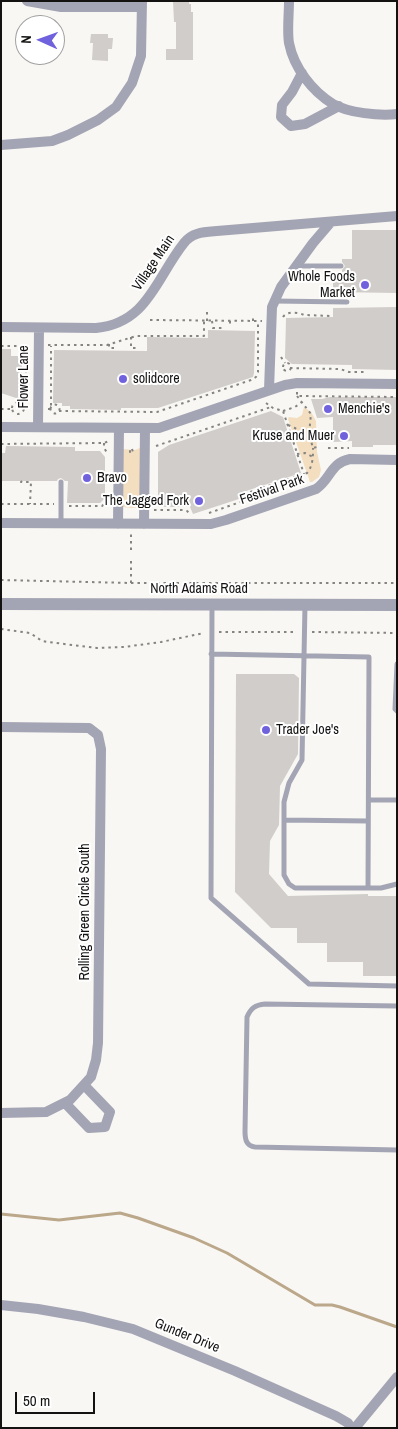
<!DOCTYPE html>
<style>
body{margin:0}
#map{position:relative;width:398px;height:1429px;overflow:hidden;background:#f9f7f3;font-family:"Archivo Narrow",sans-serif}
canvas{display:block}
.frame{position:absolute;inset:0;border:2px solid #131211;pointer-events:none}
.north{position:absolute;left:15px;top:15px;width:50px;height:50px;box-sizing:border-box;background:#fff;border:1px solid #a1a0a0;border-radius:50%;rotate:272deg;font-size:14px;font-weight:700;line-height:20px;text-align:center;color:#131211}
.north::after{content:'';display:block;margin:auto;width:18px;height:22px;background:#7062dd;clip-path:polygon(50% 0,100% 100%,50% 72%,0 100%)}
.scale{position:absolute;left:15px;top:1392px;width:80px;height:22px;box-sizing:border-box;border:2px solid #131211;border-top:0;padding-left:6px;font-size:15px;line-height:18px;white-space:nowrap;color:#131211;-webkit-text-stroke:4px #fff;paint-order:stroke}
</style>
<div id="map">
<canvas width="398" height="1429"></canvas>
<div class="frame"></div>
<div class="north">N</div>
<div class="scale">50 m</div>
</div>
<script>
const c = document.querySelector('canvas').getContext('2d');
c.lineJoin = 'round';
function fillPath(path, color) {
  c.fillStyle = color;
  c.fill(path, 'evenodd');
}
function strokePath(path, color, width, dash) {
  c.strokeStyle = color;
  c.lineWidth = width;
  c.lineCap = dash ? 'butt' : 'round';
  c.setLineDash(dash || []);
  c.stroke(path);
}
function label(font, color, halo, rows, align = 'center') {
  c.font = font + ' "Archivo Narrow",sans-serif';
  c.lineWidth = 4;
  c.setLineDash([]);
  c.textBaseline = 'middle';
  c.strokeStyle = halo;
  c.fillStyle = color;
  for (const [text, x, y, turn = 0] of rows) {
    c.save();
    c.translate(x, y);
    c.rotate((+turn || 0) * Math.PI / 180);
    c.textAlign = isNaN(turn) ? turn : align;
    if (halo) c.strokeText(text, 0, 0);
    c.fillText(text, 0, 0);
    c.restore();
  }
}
const green = new Path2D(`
 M304,407L311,412L316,421L317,452L321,470L319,477L312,482H310L288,419L289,417L297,418L302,415Z
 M140,448V507L132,508L123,507V449L135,450Z`);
const stream = new Path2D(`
 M1,1214L59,1220L120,1213L138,1218L194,1238L227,1253L315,1305H332L340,1307L397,1327`);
const building = new Path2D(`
 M173,1H189V4H191V12H193V60H166V49H176V22H174Z
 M91,34H108V38H113L112,49H108V61L92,60L93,43H90Z
 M352,230H397V293L333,292V278H342V270L345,266L342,262V259H352Z
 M397,307V370L352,369V365L292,364L285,358L286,318L333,317V308Z
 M208,330L255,331L254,373L253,377L158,408H121V410L70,409V406H62V403H53L54,350L147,351V337L208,338Z
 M1,349H11V356H22V400L1,393Z
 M330,397H397V445H373V447H352V441L333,442V417L317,418L311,399H322Z
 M271,411L283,417L301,473L243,492L245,497L193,514L190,507H158V452L169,445Z
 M6,446L75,447V451H100L105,457V498L100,503H67L68,481H65L61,478L58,479L57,481H1V453H5Z
 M236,674H294L299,678L298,754L280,786L279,825L270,841L269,874L288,896L368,894V896H397V976H363V962H327V943H297V928H271L235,892Z`);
const path = new Path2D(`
 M283,317C287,311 298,312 304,315L333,316
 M150,320L262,321
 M207,321V311
 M212,321L213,328H222V330
 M230,321V327
 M253,321V316
 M131,337V348H138
 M109,344V348H116
 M48,345H107L136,336H204V321
 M1,346H26
 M281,357L285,363
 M283 367a4 4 0 1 1 8 0a4 4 0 1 1-8 0Z
 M290,368L340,369L349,372H367
 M297,392V396L397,397
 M297,396L311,414L309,434L313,448L317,447
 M12 408a6 6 0 1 1 12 0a6 6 0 1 1-12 0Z
 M22,403L25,401L26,397V346
 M266,403L273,408L283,411L304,474
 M50.5 409a4.5 4.5 0 1 1 9 0a4.5 4.5 0 1 1-9 0Z
 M1,409H11
 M48,409H51V346
 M59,411L157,412L251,380L256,377L258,372V321
 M283,411L295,407L302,402
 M288,425L295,428L299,431
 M104,443V448L108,454
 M1,444L104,443L109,441
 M156,446L271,407
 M328,448H349
 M132,449L133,452L130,453V450Z
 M297,454L305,453L313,457
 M22,481L21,482H31L30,504
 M1,504H54
 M69,506H102L107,501
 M154,510H183L187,511L190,514
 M209,513L249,499L247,493L307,473C313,466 313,457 313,448
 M131,550V534
 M131,561V583
 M1,580L131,583H397
 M1,629L30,633L42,641L48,642L97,648L124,647L161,642L204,633
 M219,632H297
 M312,632L397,633`);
const service = new Path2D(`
 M296,266H341
 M274,301L347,302
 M61,482V523
 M212,604L211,898L309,984L397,986
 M305,605L302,760L289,783L284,802V875L289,884L295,888H381L397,884
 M211,654L369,657L368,888
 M397,664L395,709L397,711
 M369,800H397
 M284,820L368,821
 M397,1006L265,1004C255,1005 251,1008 247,1017L245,1131C245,1139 246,1146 255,1147L397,1150`);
const minor = new Path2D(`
 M27,1L61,7H142
 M289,1C289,15 287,30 289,43C294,68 312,91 333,104C348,113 380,116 397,114
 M302,73L292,92L282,105L281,117L291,126L305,124L339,106
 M1,145L52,141L68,135L98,120L116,107L132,83L141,56L142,1
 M1,327L96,328C148,323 156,278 184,243C192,232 205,232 217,231L397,216
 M269,390L272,307L281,287L313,243L331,222
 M1,427L159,428L285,385L297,383L397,384
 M38,427L39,328
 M1,523L211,524L226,520L316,489C331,479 330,463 350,459L397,460
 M118,524L119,428
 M144,524L145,428
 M1,727L89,728L98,735L101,749L98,1043L96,1060L91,1077L70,1100L46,1112L1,1113
 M65,1103L89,1128L105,1127L110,1112L84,1085
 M1,1305L38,1309L84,1317L133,1329L235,1371L336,1416L348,1423L351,1428
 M355,1428L397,1377`);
const tertiary = new Path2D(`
 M1,604L397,605`);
const markers = [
 [365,285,5,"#7062dd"],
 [123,379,5,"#7062dd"],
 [328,409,5,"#7062dd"],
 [344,436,5,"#7062dd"],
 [87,478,5,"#7062dd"],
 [199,501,5,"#7062dd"],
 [266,730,5,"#7062dd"]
];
const streetNames = [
 ["Village Main",154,263,-56],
 ["Flower Lane",24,377,-90],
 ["Festival Park",272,490,-19],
 ["North Adams Road",199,589],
 ["Rolling Green Circle South",85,912,-90],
 ["Gunder Drive",187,1336,22]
];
const poiNames = [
 ["Whole Foods",355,277,"right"],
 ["Market",355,293,"right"],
 ["solidcore",133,379],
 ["Menchie's",338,409],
 ["Kruse and Muer",334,436,"right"],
 ["Bravo",97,478],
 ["The Jagged Fork",189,501,"right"],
 ["Trader Joe's",276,730]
];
fillPath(green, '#f3dec0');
strokePath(stream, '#bba789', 3);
fillPath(building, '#d0cdca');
strokePath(path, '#858481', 2, [2.5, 4]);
strokePath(service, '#a4a5b4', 5);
strokePath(minor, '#a4a5b4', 10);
strokePath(tertiary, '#a4a5b4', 12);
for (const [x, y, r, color] of markers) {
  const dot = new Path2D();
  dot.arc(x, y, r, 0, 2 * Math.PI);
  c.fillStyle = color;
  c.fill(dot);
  strokePath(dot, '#fff', 2);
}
label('14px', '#131211', '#fff', streetNames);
label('14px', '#131211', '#fff', poiNames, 'left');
</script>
